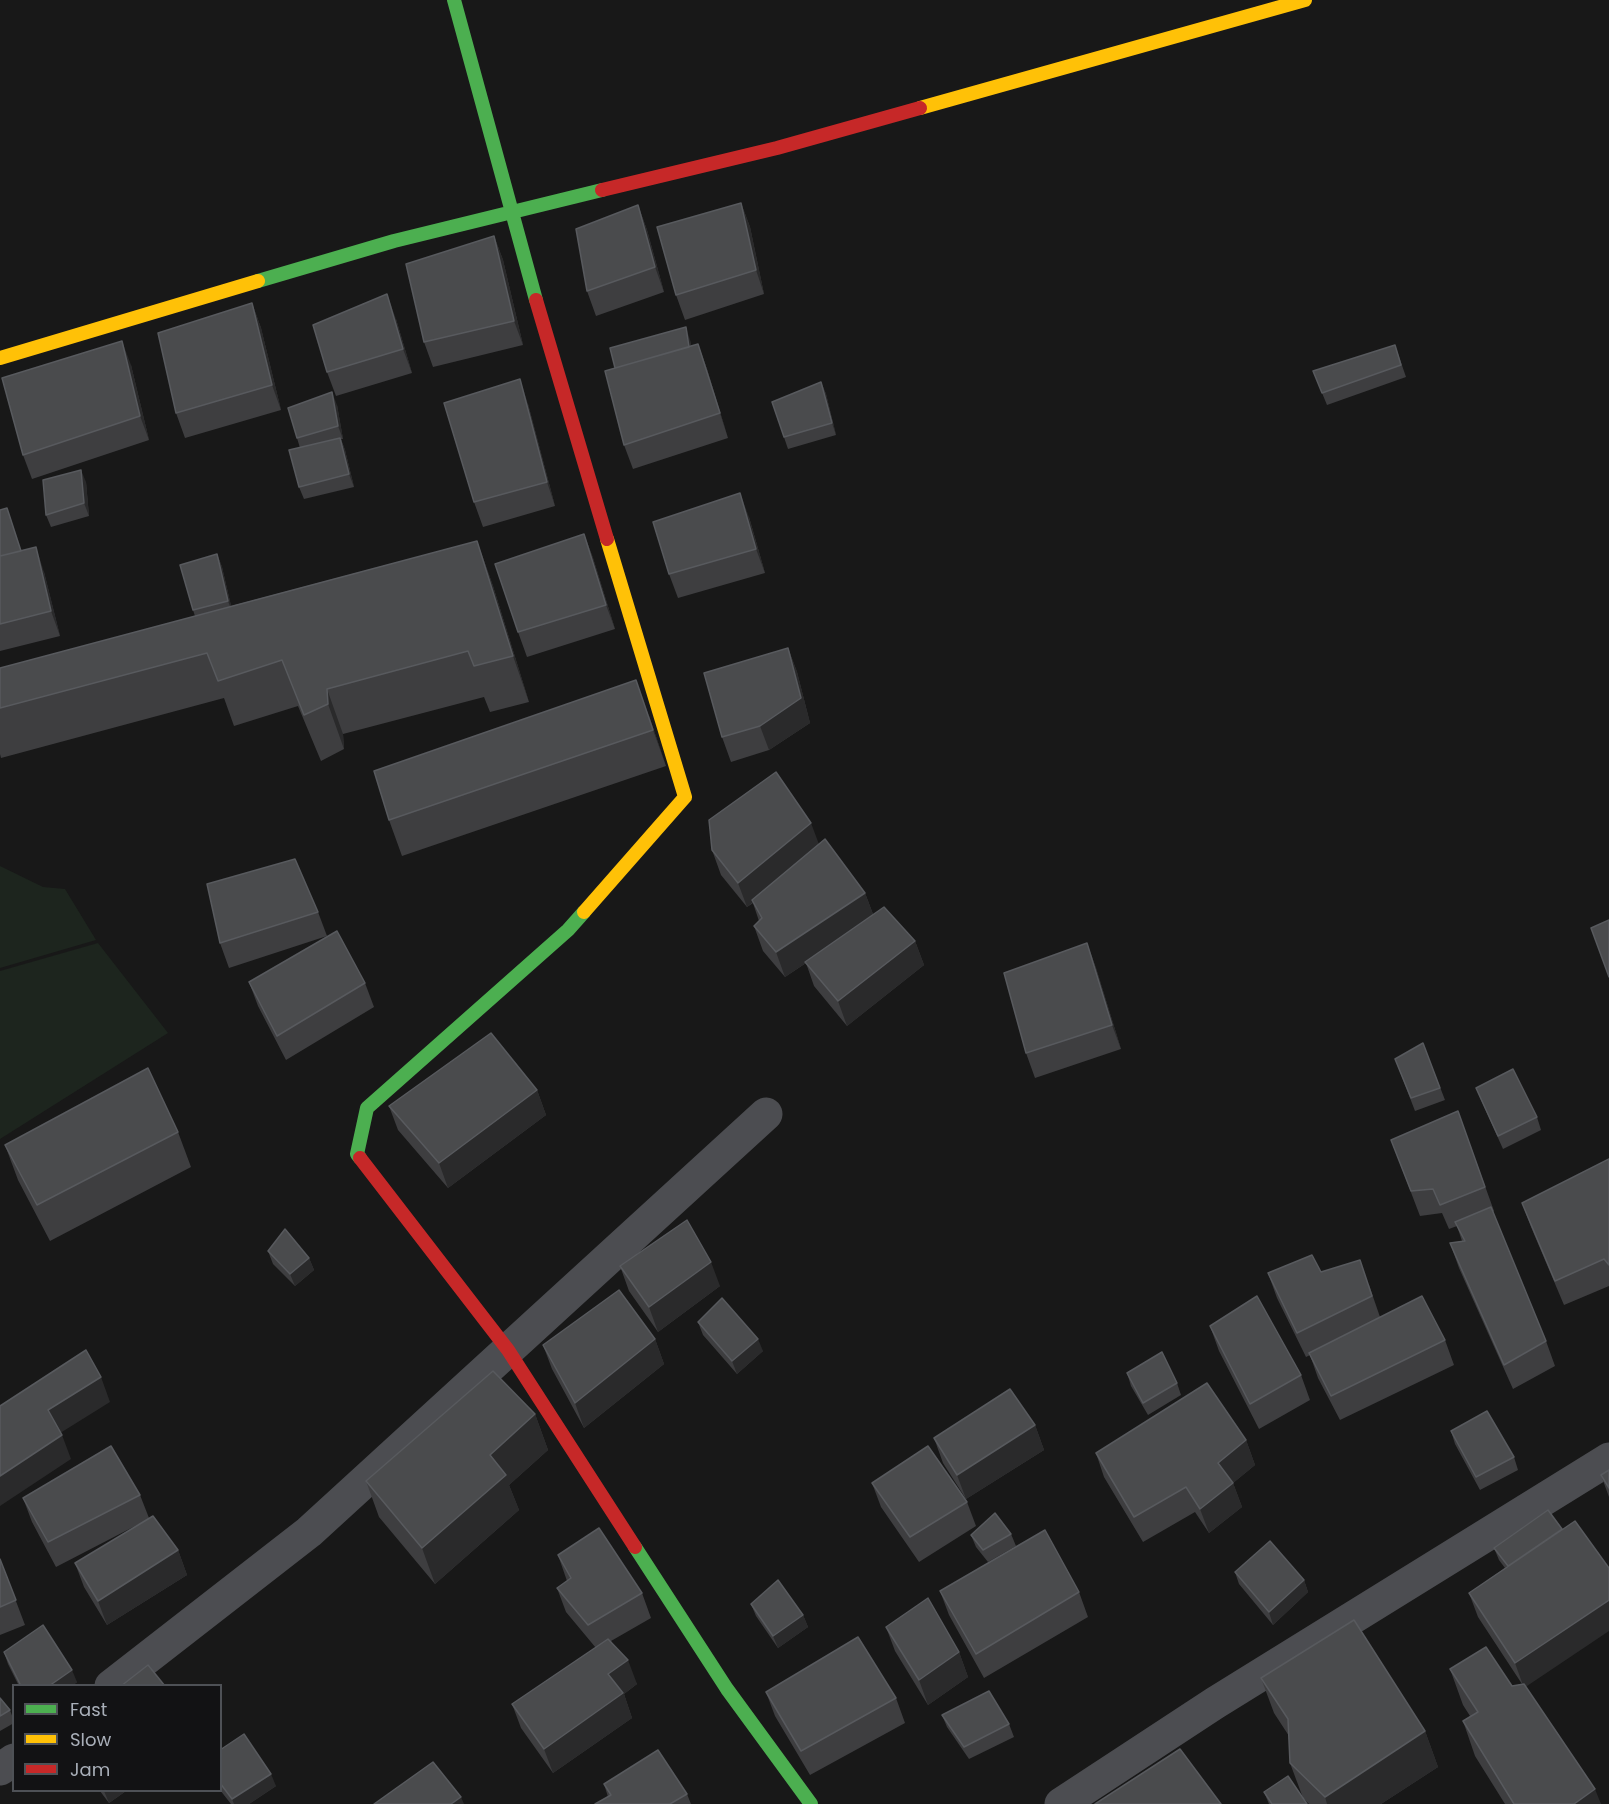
<!DOCTYPE html>
<style>
body{margin:0}
#map{position:relative;width:1609px;height:1804px;overflow:hidden;background:#181818;font-family:Poppins,sans-serif}
canvas{display:block}
.legend{position:absolute;left:12px;top:1684px;width:210px;height:108px;box-sizing:border-box;background:#121214;border:2px solid #4e5156;margin:0;padding:8px 10px;list-style:none;font-size:18px;color:#a9afb9}
.legend li{display:flex;align-items:center;gap:12px;height:30px}
.legend b{width:30px;border:2px solid #4e5156}
</style>
<div id="map">
<canvas width="1609" height="1804"></canvas>
<ul class="legend">
<li><b style="height:8px;background:#4caf50"></b>Fast</li>
<li><b style="height:8px;background:#ffc107"></b>Slow</li>
<li><b style="height:8px;background:#c62828"></b>Jam</li>
</ul>
</div>
<script>
const c = document.querySelector('canvas').getContext('2d');
c.lineJoin = 'round';
function fillPath(path, color) {
  c.fillStyle = color;
  c.fill(path, 'evenodd');
}
function strokePath(path, color, width, dash) {
  c.strokeStyle = color;
  c.lineWidth = width;
  c.lineCap = dash ? 'butt' : 'round';
  c.setLineDash(dash || []);
  c.stroke(path);
}
const green = new Path2D(`
 M0,866L43,887L65,889L96,940L0,968Z
 M98,943L168,1033L0,1139V971Z`);
const street = new Path2D(`
 M111,1686L309,1532L766,1114
 M0,1769L14,1760
 M1061,1804L1215,1703L1609,1459`);
const fast = new Path2D(`
 M454,0L536,300
 M258,281L394,241L602,190
 M360,1158L357,1154L367,1108L568,930L584,912
 M635,1547L727,1689L811,1804`);
const slow = new Path2D(`
 M920,108L1305,0
 M0,358L258,281
 M584,912L685,797L607,539`);
const jam = new Path2D(`
 M602,190L777,148L920,108
 M536,300L607,539
 M360,1158L508,1350L635,1547`);
const wall = new Path2D(`
 M741,203L750,227L764,294L685,320L676,295Z
 M638,205L647,230L664,292L596,316L587,291Z
 M494,236L503,260L523,345L433,367L424,342Z
 M252,303L261,328L281,410L185,438L176,413Z
 M396,319L412,373L336,396L327,372Z
 M690,340L691,346L698,344L707,369L728,438L633,469L624,445L615,368Z
 M1395,345L1406,377L1327,405L1313,371Z
 M131,365L149,440L32,479L23,455Z
 M821,382L826,394L836,435L788,449L772,402Z
 M528,404L555,506L483,527L474,502Z
 M337,405L343,439H341L345,450L354,487L304,499L299,487L300,448L297,438Z
 M86,482L89,516L51,527L46,515Z
 M0,510L11,520L21,551L44,572L60,636L0,651Z
 M749,517L765,573L678,598L669,574Z
 M584,534L593,558L615,629L527,657L518,632Z
 M477,541L493,586L529,702L490,712L484,697L343,734L344,749L321,761L298,706L234,726L224,698L1,758L0,754V668L195,616L193,610L217,554L222,567L231,606Z
 M788,648L797,672L810,723L769,750L731,762L722,737Z
 M649,716L666,766L402,856L389,820Z
 M819,844L865,893L873,914L915,941L924,965L847,1026L814,986L806,963L785,977L763,951L754,926L759,921L753,903L747,907L721,875L712,850Z
 M318,912L327,936L229,968L220,943Z
 M1087,943L1096,968L1121,1049L1035,1078L1026,1053Z
 M249,982L365,983L374,1007L286,1060L258,1006Z
 M1423,1043L1445,1100L1415,1111L1395,1059Z
 M1476,1088L1537,1117L1541,1130L1503,1149L1481,1100Z
 M537,1090L546,1115L448,1188L398,1130L389,1106Z
 M1458,1111L1494,1211L1493,1212L1546,1341L1555,1366L1513,1389L1459,1268L1450,1243L1462,1241L1457,1226L1449,1229L1442,1213L1420,1216L1391,1140Z
 M178,1132L191,1167L50,1241L18,1180L5,1145Z
 M1609,1159V1286L1564,1305L1531,1227L1522,1203Z
 M268,1251L309,1258L314,1270L295,1286L273,1264Z
 M620,1266L720,1286L658,1332L629,1291Z
 M1321,1272L1369,1285L1380,1317L1445,1340L1454,1365L1340,1420L1318,1378L1310,1355L1306,1357L1277,1298L1268,1273Z
 M698,1322L763,1351L737,1374L703,1335Z
 M1210,1326L1301,1375L1310,1400L1259,1429L1219,1351Z
 M655,1339L664,1364L584,1428L552,1369L543,1345Z
 M1127,1373L1177,1383L1181,1395L1148,1415L1131,1386Z
 M535,1414L548,1450L509,1485L519,1510L435,1584L379,1517L366,1481Z
 M1035,1425L1044,1450L966,1499L943,1463L934,1438Z
 M1451,1431L1514,1457L1518,1470L1480,1490L1455,1444Z
 M1246,1440L1255,1465L1233,1483L1242,1507L1209,1533L1195,1512L1143,1542L1104,1477L1096,1453Z
 M1609,1470V1497L1601,1475Z
 M872,1483L967,1502L976,1526L919,1562L881,1507Z
 M140,1495L149,1518L178,1550L187,1575L107,1625L84,1587L75,1563L139,1524L56,1567L32,1522L23,1498Z
 M1548,1510L1526,1687L1601,1804H1505L1475,1756L1463,1721L1470,1716L1463,1705L1450,1669L1512,1686L1522,1684L1478,1617L1469,1593L1505,1568L1499,1560L1494,1548Z
 M1011,1534L1016,1546L988,1562L976,1547L971,1535Z
 M558,1555L642,1593L651,1618L611,1641L637,1684L624,1694L632,1718L553,1773L521,1728L512,1704L596,1648L566,1612L557,1588L567,1581Z
 M0,1559L25,1625L0,1635Z
 M1235,1572L1304,1580L1308,1592L1273,1625L1239,1584Z
 M940,1591L1079,1592L1088,1617L984,1678L949,1615Z
 M751,1604L803,1615L808,1627L778,1648L756,1616Z
 M886,1627L959,1652L968,1677L928,1705L895,1651Z
 M4,1652L77,1682L72,1686H19L8,1664Z
 M1261,1678L1425,1731L1438,1767L1381,1804H1309L1303,1798L1290,1763L1289,1736L1274,1713Z
 M766,1692L896,1698L905,1723L810,1775L775,1716Z
 M0,1698L10,1710L14,1721V1723L0,1731Z
 M942,1715L1009,1724L1014,1737L969,1759L947,1727Z
 M220,1750L276,1786L249,1804H231L220,1790Z
 M604,1784L687,1794L691,1804H595L608,1797Z
 M100,1791H126L109,1803Z
 M1264,1792L1272,1804H1269Z`);
const shadedWall = new Path2D(`
 M741,203L750,227L764,294L756,270Z
 M638,205L647,230L664,292L655,267Z
 M494,236L503,260L523,345L514,321Z
 M387,294L396,319L412,373L403,349Z
 M252,303L261,328L281,410L272,385Z
 M686,327L690,340L694,363L689,350Z
 M122,341L131,365L149,440L140,416Z
 M698,344L707,369L728,438L720,413Z
 M520,379L528,404L555,506L547,482Z
 M821,382L826,394L836,435L832,423Z
 M332,392L337,405L343,439L338,426Z
 M340,438L345,450L354,487L349,474Z
 M81,470L86,482L89,516L84,503Z
 M740,493L749,517L765,573L756,549Z
 M584,534L593,558L615,629L606,605Z
 M477,541L493,586L529,702L513,656Z
 M36,547L44,572L60,636L51,611Z
 M217,554L222,567L233,614L228,601Z
 M788,648L797,672L810,723L769,750L760,726Z
 M636,680L649,716L666,766L653,730Z
 M327,689L343,734L344,749L328,704Z
 M811,823L820,847L747,907L738,883Z
 M865,893L874,917L785,977L776,952Z
 M915,941L924,965L847,1026L838,1001Z
 M1087,943L1096,968L1121,1049L1112,1025Z
 M537,1090L546,1115L448,1188L439,1163Z
 M309,1258L314,1270L295,1286L290,1274Z
 M711,1262L720,1286L658,1332L649,1307Z
 M655,1339L664,1364L584,1428L575,1403Z
 M758,1339L763,1351L737,1374L732,1361Z
 M101,1377L110,1402L57,1435L48,1410Z
 M535,1414L548,1450L509,1485L519,1510L435,1584L422,1548L490,1455Z
 M1035,1425L1044,1450L966,1499L957,1475Z
 M62,1435L71,1459L0,1506V1476Z
 M1246,1440L1255,1465L1227,1488L1218,1463Z
 M1233,1483L1242,1507L1209,1533L1200,1509Z
 M178,1550L187,1575L107,1625L98,1601Z
 M1304,1580L1308,1592L1273,1625L1269,1612Z
 M1609,1600V1631L1524,1688L1515,1663Z
 M803,1615L808,1627L778,1648L773,1636Z
 M959,1652L968,1677L928,1705L919,1680Z
 M628,1660L637,1684L624,1694L632,1718L553,1773L544,1749L608,1674Z
 M72,1670L77,1682L72,1686H49Z
 M1425,1731L1438,1767L1381,1804H1327L1325,1797Z
 M271,1774L276,1786L249,1804H234L232,1799Z
 M1595,1789L1601,1804H1574Z
 M104,1791H126L109,1803Z
 M461,1797L464,1804H451Z`);
const building = new Path2D(`
 M741,203L756,270L676,295L657,227Z
 M638,205L655,267L587,291L576,229Z
 M494,236L514,321L424,342L406,264Z
 M387,294L403,349L327,372L313,325Z
 M252,303L272,385L176,413L158,333Z
 M686,327L689,347L615,368L610,348Z
 M122,341L140,416L23,455L2,378Z
 M698,344L720,413L624,445L605,371Z
 M1395,345L1401,365L1322,393L1313,371Z
 M520,379L547,482L474,502L444,403Z
 M821,382L832,423L784,437L772,402Z
 M332,392L338,426L297,438L288,408Z
 M340,438L349,474L299,487L289,450Z
 M81,470L84,503L46,515L43,480Z
 M740,493L756,549L669,574L653,522Z
 M7,508L21,551L0,556V510Z
 M584,534L606,605L518,632L495,564Z
 M477,541L513,656L474,666L468,651L327,689L328,704L304,715L282,660L218,681L207,653L0,708V668Z
 M36,547L51,611L0,624V556Z
 M217,554L228,601L193,610L180,565Z
 M788,648L801,698L760,726L722,737L704,673Z
 M636,680L653,730L389,820L374,771Z
 M776,772L811,823L738,883L712,850L709,820Z
 M825,839L865,893L776,952L754,926L762,918L752,900Z
 M295,859L318,912L220,943L207,884Z
 M884,907L915,941L838,1001L805,962Z
 M1609,920V977L1591,928Z
 M337,931L365,983L277,1036L249,982Z
 M1087,943L1112,1025L1026,1053L1004,973Z
 M491,1033L537,1090L439,1163L389,1106Z
 M1423,1043L1440,1088L1411,1098L1395,1059Z
 M148,1068L178,1132L37,1205L5,1145Z
 M1513,1069L1537,1117L1498,1136L1476,1088Z
 M1458,1111L1485,1187L1440,1205L1433,1189L1411,1191L1391,1140Z
 M1609,1159V1265L1604,1259L1555,1281L1522,1203Z
 M1491,1207L1546,1341L1504,1365L1450,1243L1465,1241L1455,1222Z
 M687,1220L711,1262L649,1307L620,1266Z
 M285,1229L309,1258L290,1274L268,1251Z
 M1312,1255L1321,1272L1360,1260L1372,1296L1297,1333L1268,1273Z
 M619,1290L655,1339L575,1403L543,1345Z
 M1257,1296L1301,1375L1250,1404L1210,1326Z
 M1422,1296L1445,1340L1331,1396L1309,1353Z
 M722,1298L758,1339L732,1361L698,1322Z
 M86,1350L101,1377L48,1410L62,1435L0,1476V1406Z
 M1162,1352L1177,1383L1143,1403L1127,1373Z
 M493,1371L535,1414L490,1455L506,1475L422,1548L366,1481Z
 M1207,1383L1246,1440L1218,1463L1233,1483L1200,1509L1186,1487L1134,1517L1096,1453Z
 M1010,1389L1035,1425L957,1475L934,1438Z
 M1487,1411L1514,1457L1476,1477L1451,1431Z
 M111,1446L140,1495L48,1542L23,1498Z
 M928,1446L967,1502L910,1537L872,1483Z
 M1609,1470V1488L1601,1475Z
 M1548,1510L1562,1529L1508,1566L1494,1548Z
 M995,1513L1011,1534L983,1550L971,1535Z
 M153,1516L178,1550L98,1601L75,1563Z
 M1575,1521L1609,1568V1600L1515,1663L1469,1593Z
 M599,1528L642,1593L588,1625L557,1588L571,1578L558,1555Z
 M1045,1530L1079,1592L976,1654L940,1591Z
 M1270,1541L1304,1580L1269,1612L1235,1572Z
 M0,1559L16,1600L0,1607Z
 M778,1580L803,1615L773,1636L751,1604Z
 M928,1598L959,1652L919,1680L886,1627Z
 M1354,1620L1425,1731L1325,1797L1290,1763L1288,1719L1261,1678Z
 M43,1625L72,1670L49,1686H21L4,1652Z
 M858,1637L896,1698L801,1751L766,1692Z
 M608,1639L628,1660L608,1674L623,1693L544,1749L512,1704Z
 M1486,1647L1512,1686L1524,1684L1595,1789L1574,1804H1514L1463,1721L1478,1712L1450,1669Z
 M148,1665L165,1686H121Z
 M989,1691L1009,1724L964,1747L942,1715Z
 M0,1698L10,1710L0,1716Z
 M244,1734L271,1774L232,1799L220,1783V1750Z
 M1180,1749L1221,1804H1095Z
 M658,1750L687,1794L670,1804H595L611,1795L604,1784Z
 M433,1762L461,1797L451,1804H374Z
 M1288,1776L1307,1804H1272L1264,1792Z`);
fillPath(green, '#1d251e');
strokePath(street, '#4c4d51', 33);
strokePath(fast, '#4caf50', 14);
strokePath(slow, '#ffc107', 14);
strokePath(jam, '#c62828', 14);
fillPath(wall, '#3e3e40');
fillPath(shadedWall, '#2a2a2b');
fillPath(building, '#4a4b4d');
strokePath(building, '#585a5e', 1.5);
</script>
